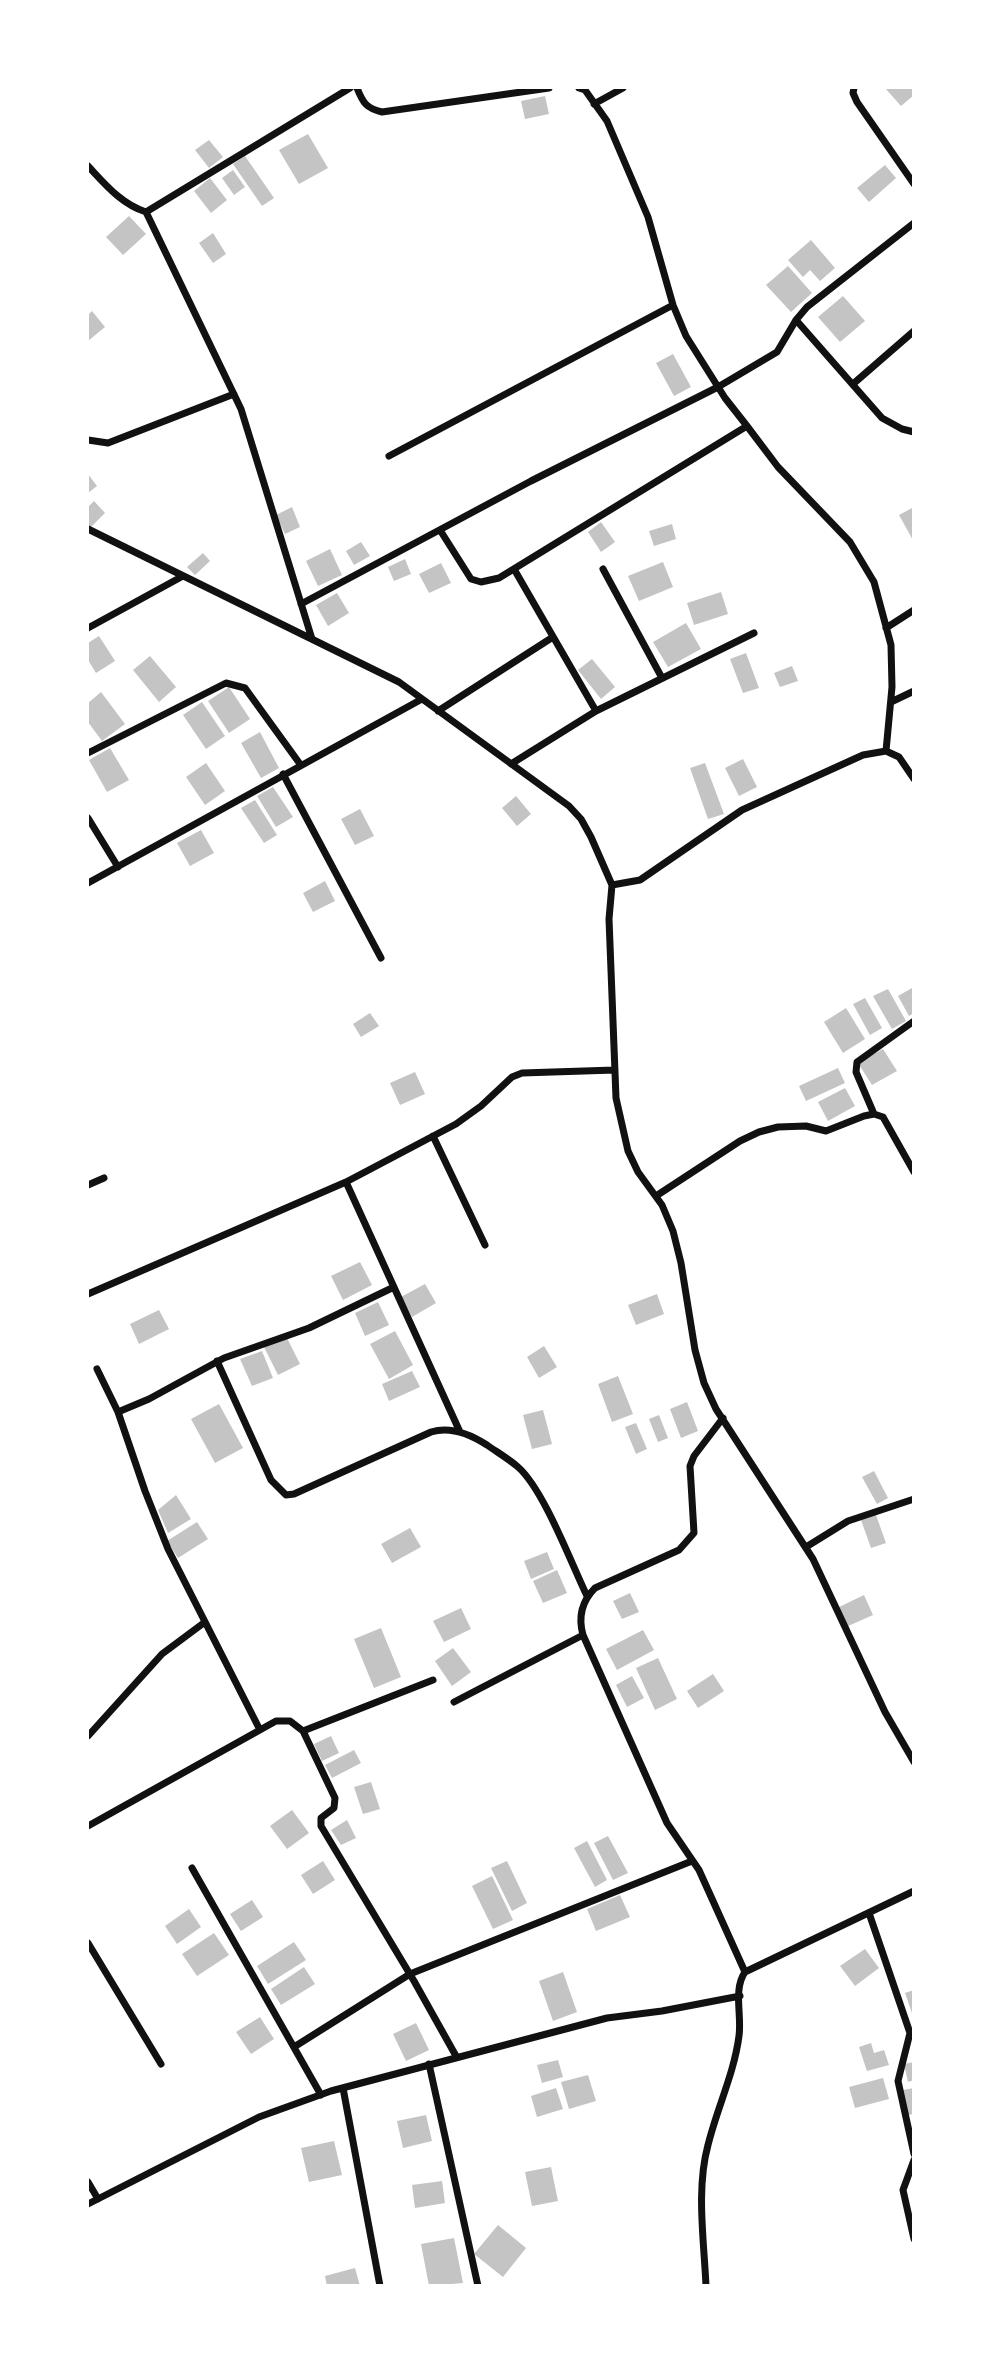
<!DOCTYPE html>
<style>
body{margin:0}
#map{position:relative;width:1001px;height:2373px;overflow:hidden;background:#fff;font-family:"Noto Serif",serif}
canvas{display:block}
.frame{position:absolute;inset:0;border:89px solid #fff;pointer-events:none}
</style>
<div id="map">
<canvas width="1001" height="2373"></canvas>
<div class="frame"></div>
</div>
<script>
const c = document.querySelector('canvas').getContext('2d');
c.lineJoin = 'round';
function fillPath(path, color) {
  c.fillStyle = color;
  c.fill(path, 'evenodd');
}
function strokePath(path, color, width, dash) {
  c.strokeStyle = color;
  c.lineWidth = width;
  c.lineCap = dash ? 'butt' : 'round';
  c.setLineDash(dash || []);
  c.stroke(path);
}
const building = new Path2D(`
 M885,88H912L914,95L901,106Z
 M545,96L549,114L525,119L521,101Z
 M308,134L328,168L299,184L279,150Z
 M209,140L223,157L209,168L195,150Z
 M245,156L274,198L262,206L233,164Z
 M885,165L896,178L869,202L857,188Z
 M233,170L245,187L234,195L222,178Z
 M210,178L227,200L211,213L194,191Z
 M129,216L146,234L123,255L106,237Z
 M213,233L226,254L213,263L199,243Z
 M811,240L835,268L820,281L810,270L803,277L788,260Z
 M788,266L812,293L791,312L766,285Z
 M843,296L865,321L840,342L818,317Z
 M92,311L105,327L88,341V315Z
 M673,354L691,387L674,396L656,363Z
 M88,474L97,486L88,493Z
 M94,501L105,513L89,529L88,507Z
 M292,507L300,527L285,534L276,515Z
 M914,507V542L899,515Z
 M601,522L615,542L601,552L588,532Z
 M672,524L676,539L654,546L649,531Z
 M361,542L370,556L354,565L346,551Z
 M330,549L342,575L318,586L306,561Z
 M203,553L210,561L195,575L187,567Z
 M405,559L411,574L394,581L388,567Z
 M663,562L673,587L639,601L628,576Z
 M441,563L451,583L429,593L419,574Z
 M721,592L728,614L694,625L687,603Z
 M337,593L349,613L328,626L316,605Z
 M686,623L701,649L668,667L653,642Z
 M99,636L115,661L96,673L88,660V643Z
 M746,653L759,688L743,693L730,659Z
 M150,656L176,687L159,702L133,670Z
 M592,659L615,687L601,699L578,670Z
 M792,666L798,681L780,687L774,673Z
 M229,687L250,719L229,733L208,701Z
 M101,692L125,724L102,741L88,722V703Z
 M202,702L225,736L206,749L183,715Z
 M260,732L279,768L261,778L241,743Z
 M110,748L129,780L107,792L89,760Z
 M743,759L757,787L739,796L725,768Z
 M206,763L225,791L205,805L186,777Z
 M705,763L724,814L708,819L690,768Z
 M273,787L293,817L276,827L257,796Z
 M516,796L531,814L517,826L502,808Z
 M255,800L277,835L264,843L241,808Z
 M360,809L374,836L355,845L341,819Z
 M201,830L214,853L190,866L177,843Z
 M325,881L335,901L313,912L303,893Z
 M912,988L914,1013L909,1016L898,996Z
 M888,989L906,1021L892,1029L873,996Z
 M865,998L882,1028L870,1035L853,1004Z
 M846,1008L865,1039L843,1053L824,1022Z
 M370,1013L379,1026L361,1037L353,1024Z
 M883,1049L897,1071L872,1085L858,1063Z
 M838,1068L845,1083L806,1101L799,1086Z
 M415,1072L425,1094L400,1105L390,1083Z
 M845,1088L855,1106L828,1121L818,1102Z
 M360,1262L372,1285L343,1300L331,1276Z
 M425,1284L436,1303L412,1317L401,1297Z
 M657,1294L664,1314L636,1325L628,1305Z
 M378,1302L389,1325L365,1336L355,1313Z
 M159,1310L169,1329L139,1344L130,1324Z
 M395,1331L413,1365L389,1379L370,1344Z
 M287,1338L300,1364L278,1375L264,1347Z
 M544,1346L557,1367L539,1378L527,1357Z
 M262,1351L273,1378L252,1386L240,1359Z
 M412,1371L420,1387L389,1401L382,1384Z
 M618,1376L633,1414L612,1422L598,1384Z
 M687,1402L698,1431L681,1438L670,1409Z
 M219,1404L243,1448L215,1463L191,1419Z
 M543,1410L552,1444L532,1449L523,1415Z
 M659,1415L668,1438L658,1442L649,1419Z
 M636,1423L647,1449L636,1454L625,1427Z
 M874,1471L888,1498L877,1504L862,1477Z
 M176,1495L191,1519L168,1533L158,1510Z
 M876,1515L886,1543L871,1548L861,1520Z
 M197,1522L208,1539L178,1558L167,1541Z
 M410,1528L421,1547L392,1563L381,1544Z
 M547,1552L554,1569L531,1579L524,1561Z
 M557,1570L567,1593L543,1603L533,1581Z
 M630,1593L639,1612L622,1619L613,1601Z
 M864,1595L873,1615L846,1627L837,1608Z
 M461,1608L471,1629L444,1642L433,1621Z
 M381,1628L401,1677L374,1688L354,1639Z
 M643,1630L654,1650L617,1670L606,1649Z
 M453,1648L471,1672L452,1686L435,1661Z
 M658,1658L677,1699L655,1710L636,1668Z
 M713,1674L724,1691L698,1708L687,1691Z
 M632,1676L644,1698L627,1707L616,1685Z
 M331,1736L339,1753L322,1761L314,1744Z
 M354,1750L361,1763L332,1778L325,1765Z
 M371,1782L380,1809L363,1814L354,1787Z
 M292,1810L309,1833L287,1849L270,1826Z
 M347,1820L356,1838L341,1845L331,1830Z
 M608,1836L628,1873L613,1880L594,1843Z
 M587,1841L607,1880L595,1887L574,1848Z
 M323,1861L335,1880L313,1894L301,1875Z
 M507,1861L527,1903L512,1911L491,1868Z
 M492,1876L513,1920L493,1929L472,1886Z
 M620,1895L630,1917L596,1931L587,1909Z
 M252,1900L263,1917L241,1931L230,1914Z
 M189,1909L201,1927L177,1944L165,1926Z
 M214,1933L229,1955L197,1976L182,1954Z
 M294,1942L306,1960L268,1984L257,1966Z
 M865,1949L879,1968L855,1986L840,1966Z
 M304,1967L315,1984L281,2005L271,1989Z
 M563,1972L577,2012L553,2021L539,1981Z
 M914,1990V2016H913L905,1993Z
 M260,2017L274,2039L251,2054L236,2032Z
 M416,2023L429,2050L406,2061L393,2034Z
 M871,2043L874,2053L884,2050L889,2065L867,2071L859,2047Z
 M558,2060L563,2077L542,2083L537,2065Z
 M914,2062V2080L908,2082L904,2064Z
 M588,2075L596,2101L569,2109L561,2082Z
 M883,2078L889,2099L855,2108L849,2087Z
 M556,2088L563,2109L537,2117L531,2096Z
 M914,2088V2114L908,2115L903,2090Z
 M426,2115L432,2141L403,2148L397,2121Z
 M334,2141L342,2175L309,2182L301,2148Z
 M551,2167L558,2201L532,2206L525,2172Z
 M442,2181L445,2203L415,2208L412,2185Z
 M498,2225L526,2248L503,2277L474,2254Z
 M454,2238L463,2283L429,2286L421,2244Z
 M355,2268L360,2286H327L325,2276Z`);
const minor = new Path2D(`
 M357,88C363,103 366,108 382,112L549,88
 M579,88L585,90L607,121L648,217L673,305L686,336L725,398L747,426L778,467L850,542L874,582L891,645L892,687L886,751
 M854,88L853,93L857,102L914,184
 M594,104L623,88
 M88,166C105,184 121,204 146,212L350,88
 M146,212L241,409L312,639
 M796,320L882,418L902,429L914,432
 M853,384L914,331
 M88,440L108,443L234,394
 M389,456L673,305
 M88,529L399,682L569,806L581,819L591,837L612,885L609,919L616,1098L628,1151L638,1172L662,1205L673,1231L681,1263L695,1350L704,1383L716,1409L813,1559L885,1712L914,1762
 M440,530L471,579L481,582L499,578L747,426
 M514,569L596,711
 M603,569L662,678
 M301,604L531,481L718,387L777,352L796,320L807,307L914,223
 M88,628L183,576
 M886,628L914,610
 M891,702L914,691
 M438,711L553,637
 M88,753L226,683L245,688L300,764
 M511,764L596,711L754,633
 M283,774L381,958
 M88,818L118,867
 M88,883L422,699
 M612,885L640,880L742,810L863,755L886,751L899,757L914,779
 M874,1114L856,1072L857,1062L914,1021
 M433,1136L485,1245
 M346,1182L460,1432
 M88,1185L104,1178
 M656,1196L740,1141L759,1132L778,1127L806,1126L826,1131L864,1116L874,1114L883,1117L914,1172
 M88,1294L346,1182L456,1124L481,1106L512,1077L522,1073L615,1070
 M217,1361L271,1480L286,1495L294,1494L431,1432C450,1426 470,1434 487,1445C497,1452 509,1459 518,1467C544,1490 571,1563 587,1596
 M97,1369L118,1412L145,1491L168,1549L260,1730
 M118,1412L149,1399L224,1358L309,1328L394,1287
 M723,1418L694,1456L690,1466L694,1533L679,1550L595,1588C581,1602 578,1617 583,1635L667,1823L699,1870L745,1972
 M806,1547L848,1521L914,1499
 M454,1702L583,1635
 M303,1731L433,1680
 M88,1736L162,1654L205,1622
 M88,1826L276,1721H290L303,1731L335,1798L334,1808L321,1818V1826L414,1981L456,2056
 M192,1868L321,2095
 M869,1913L910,2033L898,2081L914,2154
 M88,1943L161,2064
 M294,2047L410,1974L692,1861
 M429,2064L478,2286
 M343,2088L380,2286
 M914,2160L903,2190L914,2239
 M88,2182L98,2199
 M88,2204L259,2117L331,2091L607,2018L662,2011L740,1996
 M706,2286C704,2240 696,2189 708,2145C717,2108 734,2074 739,2036C742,2016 733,1989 745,1972L914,1891`);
fillPath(building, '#c4c4c4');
strokePath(minor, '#111', 7);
</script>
